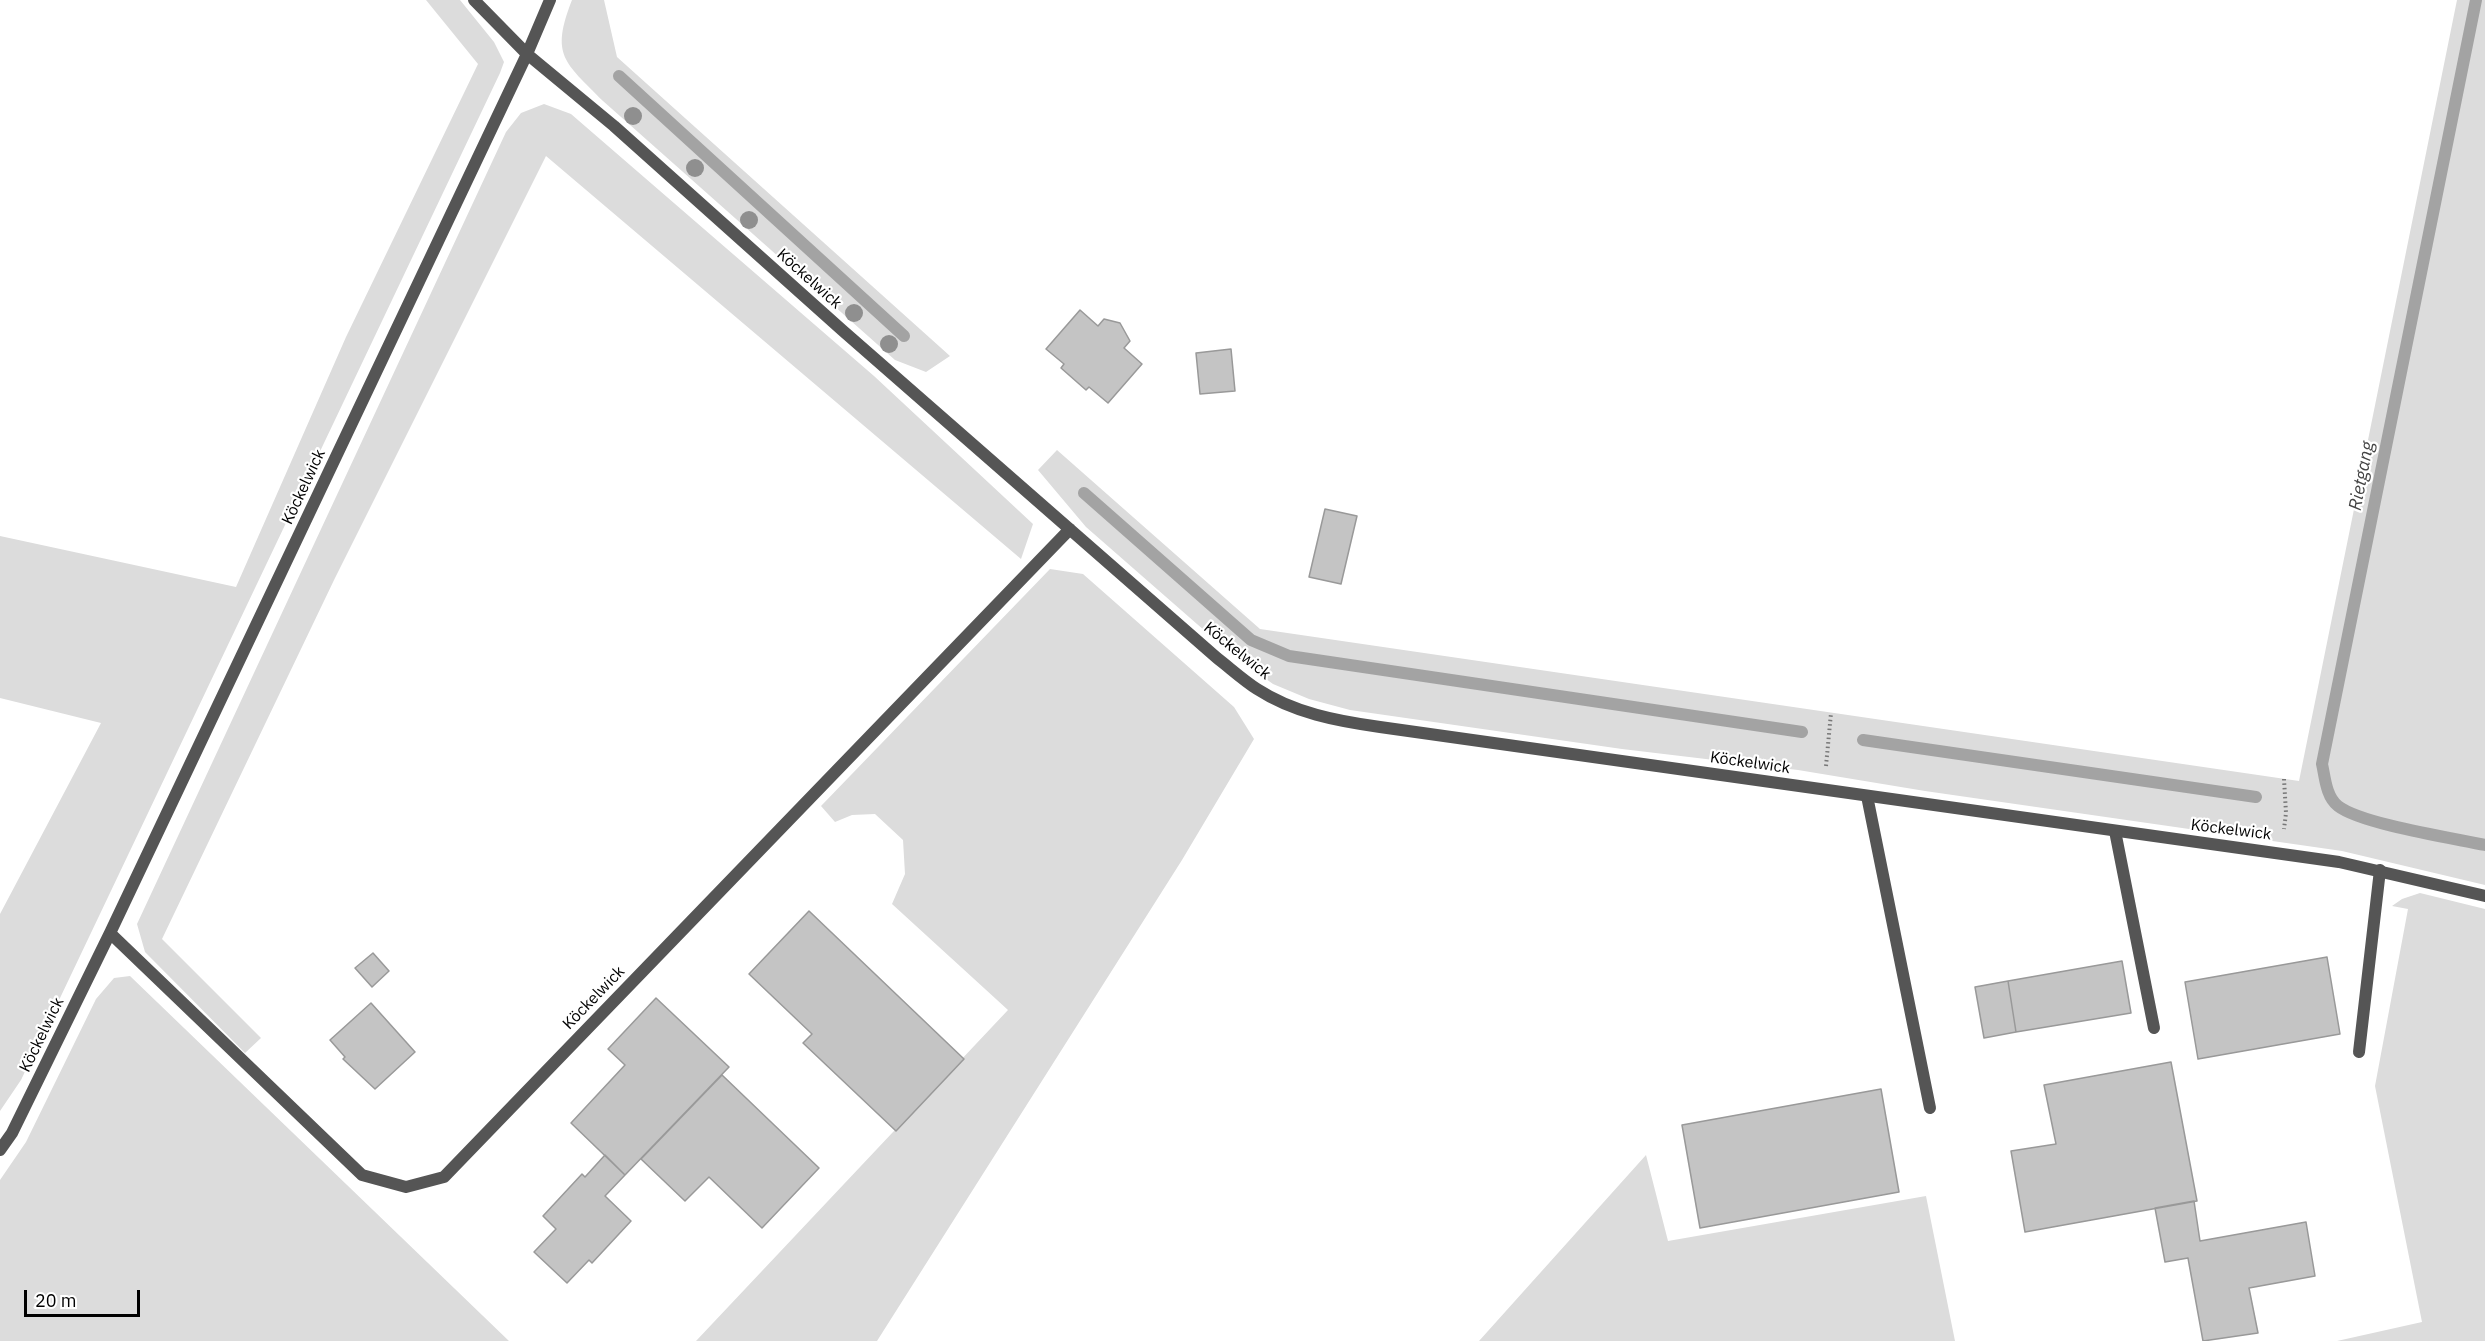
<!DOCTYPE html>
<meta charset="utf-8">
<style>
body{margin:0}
#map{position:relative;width:2485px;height:1341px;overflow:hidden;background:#fff;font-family:"IBM Plex Sans",sans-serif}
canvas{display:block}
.scale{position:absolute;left:24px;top:1290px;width:116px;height:27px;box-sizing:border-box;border:3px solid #000;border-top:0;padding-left:8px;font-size:18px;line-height:21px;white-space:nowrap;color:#000;-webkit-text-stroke:4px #fff;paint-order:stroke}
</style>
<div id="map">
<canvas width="2485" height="1341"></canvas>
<div class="scale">20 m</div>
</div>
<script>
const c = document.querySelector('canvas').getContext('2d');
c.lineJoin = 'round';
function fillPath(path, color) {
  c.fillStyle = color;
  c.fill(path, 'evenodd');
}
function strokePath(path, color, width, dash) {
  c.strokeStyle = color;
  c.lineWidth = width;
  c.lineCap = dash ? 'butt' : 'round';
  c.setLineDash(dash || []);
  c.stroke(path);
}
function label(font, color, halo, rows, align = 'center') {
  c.font = font + ' "IBM Plex Sans",sans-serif';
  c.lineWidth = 4.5;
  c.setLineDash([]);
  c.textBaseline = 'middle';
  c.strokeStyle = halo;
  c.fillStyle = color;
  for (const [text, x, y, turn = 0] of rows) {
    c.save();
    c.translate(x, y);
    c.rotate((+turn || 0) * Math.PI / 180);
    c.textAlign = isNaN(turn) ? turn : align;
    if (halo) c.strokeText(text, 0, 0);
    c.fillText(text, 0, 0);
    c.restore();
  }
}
const green = new Path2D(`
 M426,0H460L494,42L504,62L500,73L21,1080L0,1111V914L101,723L0,698V536L236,587L346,337L478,64Z
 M572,0H604L617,57L950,356L926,372L895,360L603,101C565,62 550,56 572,0Z
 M2457,0H2485V885L2342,851L1925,791L1798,770L1622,749L1350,710L1309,699L1273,684L1229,652L1086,527L1038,470L1057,450L1260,629L2299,781Z
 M544,104L571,114L874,376L1033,524L1021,559L546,156L335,578L162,939L261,1038L245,1053L145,952L137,924L506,132L521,113Z
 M1050,569L1083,574L1234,707L1254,739L1182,860L877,1341H696L1008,1010L892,904L905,874L903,840L875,814L852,815L835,822L821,806Z
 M2420,893L2485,909V1341H2337L2422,1322L2375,1086L2408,909L2392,906L2402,899Z
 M130,976L509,1341H0V1180L26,1142L96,999L114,978Z
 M1646,1155L1668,1241L1926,1196L1955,1341H1479Z`);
const stream = new Path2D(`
 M2476,0L2322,764C2325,777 2326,797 2338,806C2361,824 2452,838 2485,845
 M619,76L904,336
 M1084,493L1251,640L1289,656L1802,732
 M1863,740L2256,797`);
const building = new Path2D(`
 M1080,310L1098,326L1104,319L1120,323L1130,341L1124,348L1142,364L1108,403L1089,387L1086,390L1061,368L1064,364L1046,349Z
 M1231,349L1235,391L1200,394L1196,353Z
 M1325,509L1357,516L1341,584L1309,577Z
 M809,911L964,1059L896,1131L803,1043L812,1034L749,974Z
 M373,953L389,971L372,987L355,968Z
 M2327,957L2340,1034L2198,1059L2185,982Z
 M2122,961L2131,1013L2016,1032L2008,981Z
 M2008,981L2016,1032L1984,1038L1975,987Z
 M656,998L729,1067L625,1175L571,1123L625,1065L608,1049Z
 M371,1003L415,1052L375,1089L343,1059L345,1057L330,1040Z
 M2171,1062L2197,1201L2025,1232L2011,1151L2056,1144L2044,1085Z
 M722,1075L819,1168L762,1228L709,1177L685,1201L641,1159Z
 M1881,1089L1899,1192L1700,1228L1682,1125Z
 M605,1155L625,1175L605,1196L631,1221L592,1263L589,1260L567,1283L534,1252L556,1229L543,1216L582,1174L585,1177Z
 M2194,1201L2200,1241L2306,1222L2315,1276L2249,1288L2258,1333L2203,1341L2188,1258L2165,1262L2155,1208Z`);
const path = new Path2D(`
 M1826,766L1831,713
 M2284,779L2286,813L2284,829`);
const lane = new Path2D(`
 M1867,796L1930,1108
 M2115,831L2154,1028
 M2359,1052L2380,870`);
const street = new Path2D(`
 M474,0L527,54L550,0
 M110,933L362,1175L406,1187L444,1177L1070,529
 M0,1150L12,1133L110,933L527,54L614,126L842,330L1217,658C1230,668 1243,680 1257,689C1294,713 1337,721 1380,727L2339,862L2485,896`);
const trees = [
 [633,116],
 [695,168],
 [749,220],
 [854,313],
 [889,344]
];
const streetNames = [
 ["Köckelwick",809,279,42],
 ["Köckelwick",304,487,-65],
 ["Köckelwick",1237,651,39],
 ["Köckelwick",1750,763,8],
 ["Köckelwick",2231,830,7],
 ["Köckelwick",594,998,-46],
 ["Köckelwick",42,1035,-64]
];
const waterNames = [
 ["Rietgang",2362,476,-79]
];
fillPath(green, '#dcdcdc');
strokePath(stream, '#a3a3a3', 12);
fillPath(building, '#c4c4c4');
strokePath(building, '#999', 1.5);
strokePath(path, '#777', 4, [1.5, 3]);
strokePath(lane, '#555', 12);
strokePath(street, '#555', 12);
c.fillStyle = '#8f8f8f';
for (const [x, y] of trees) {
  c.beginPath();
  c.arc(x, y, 9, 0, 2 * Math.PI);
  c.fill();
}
label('16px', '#000', '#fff', streetNames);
label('italic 18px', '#444', '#fff', waterNames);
</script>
